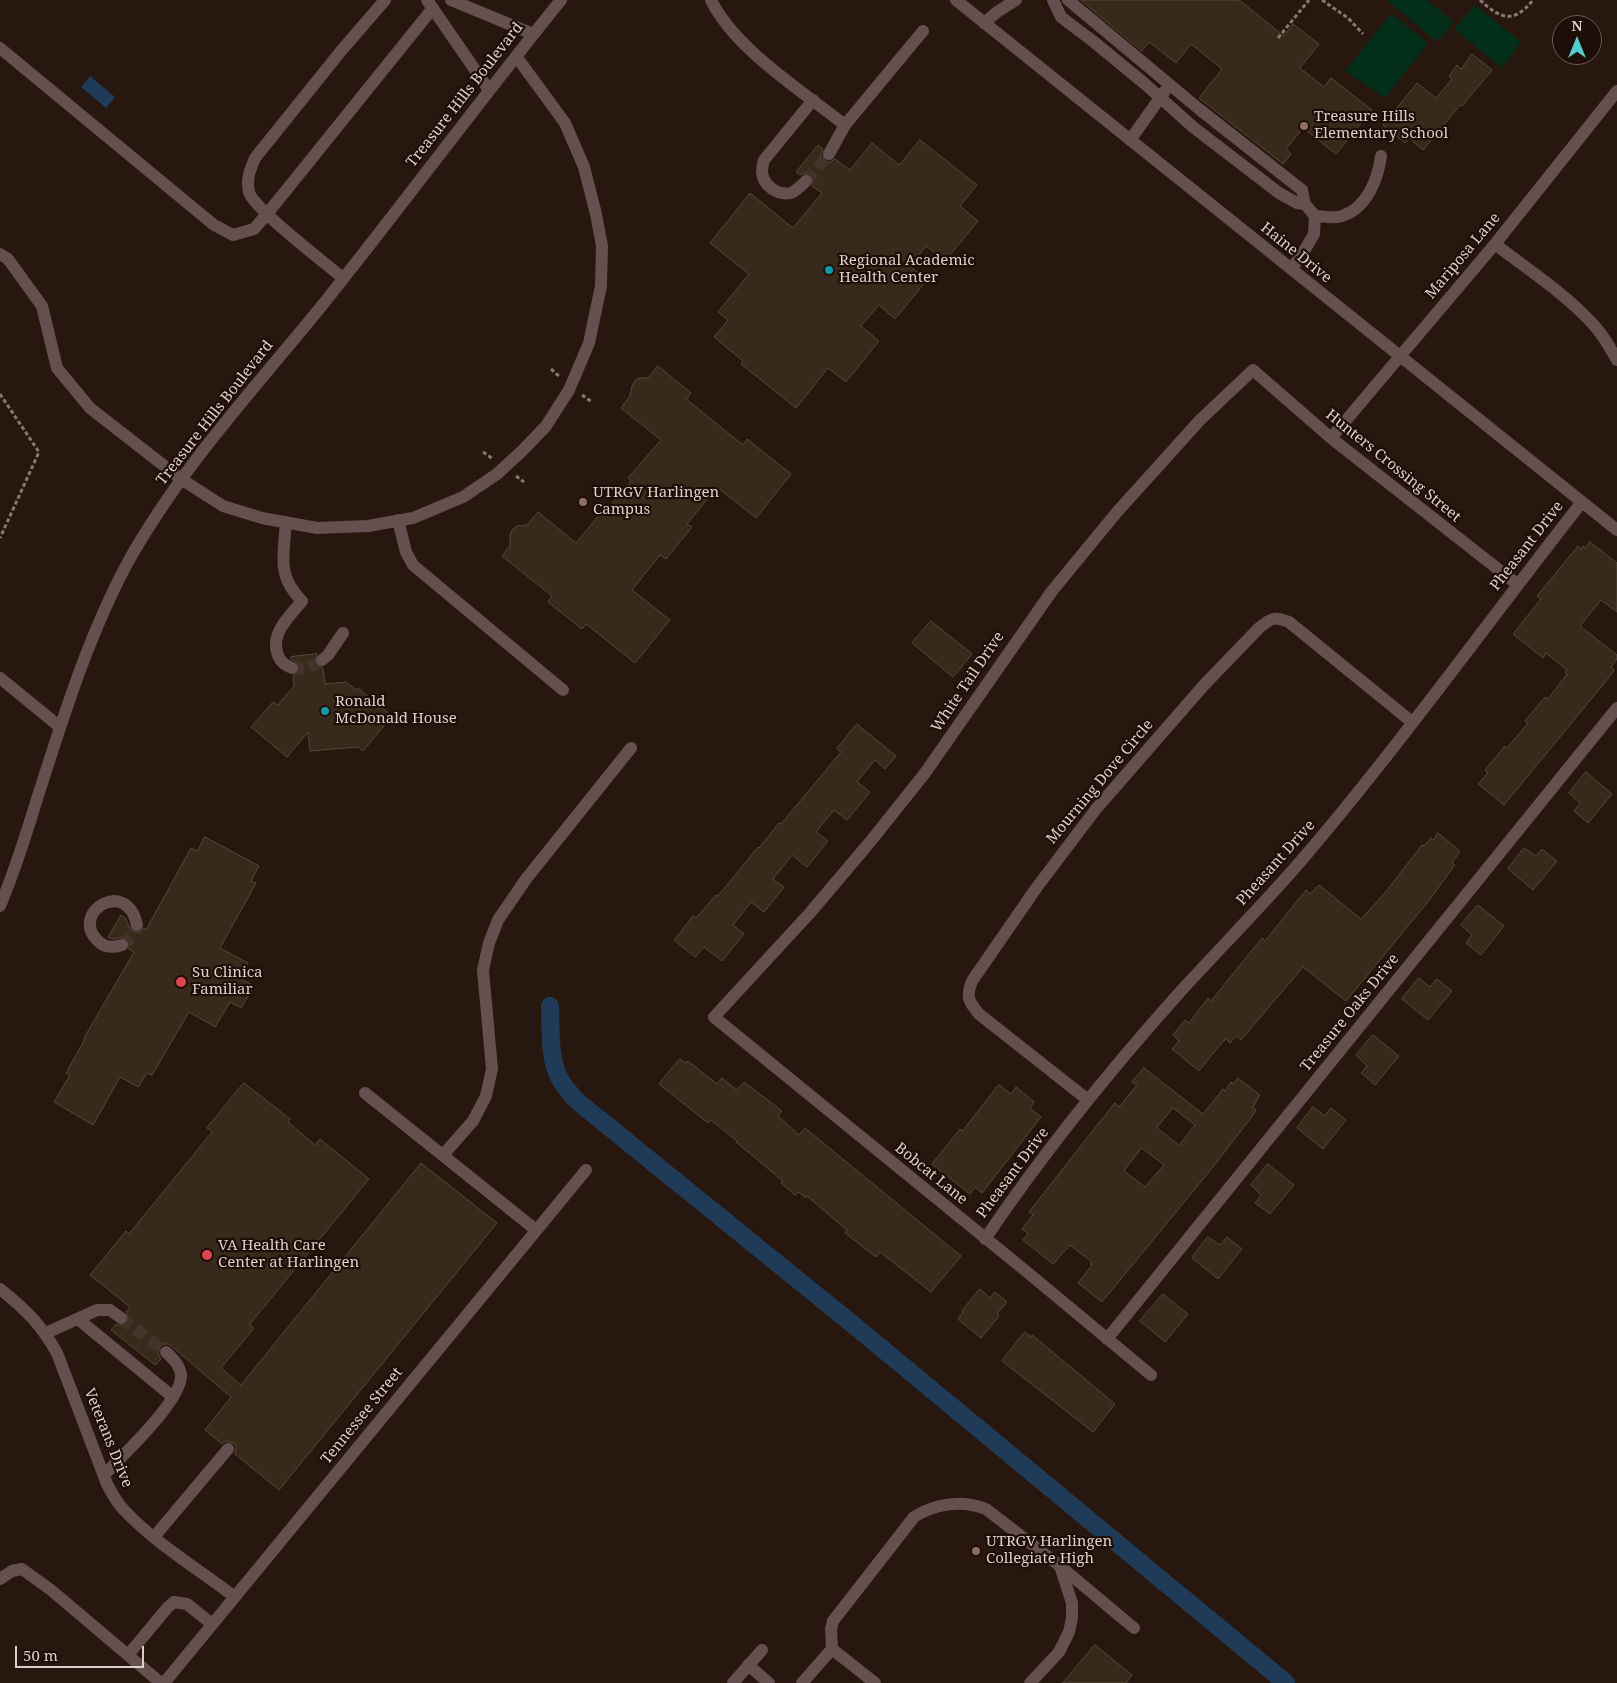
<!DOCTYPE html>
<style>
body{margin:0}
#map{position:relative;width:1617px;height:1683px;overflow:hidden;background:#28170f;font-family:"Noto Serif",serif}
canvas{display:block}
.north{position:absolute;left:1552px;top:15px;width:50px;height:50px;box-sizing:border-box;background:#1e0e07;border:1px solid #6a5b55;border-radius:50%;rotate:0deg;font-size:14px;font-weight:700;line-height:20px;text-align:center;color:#dccfca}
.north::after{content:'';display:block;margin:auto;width:18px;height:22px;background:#52cdd0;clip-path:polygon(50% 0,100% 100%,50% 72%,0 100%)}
.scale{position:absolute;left:15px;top:1646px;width:129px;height:22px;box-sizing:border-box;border:2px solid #dccfca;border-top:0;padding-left:6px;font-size:15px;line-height:18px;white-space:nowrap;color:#dccfca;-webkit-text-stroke:4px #1e0e07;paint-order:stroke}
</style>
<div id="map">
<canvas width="1617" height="1683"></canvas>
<div class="north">N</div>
<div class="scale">50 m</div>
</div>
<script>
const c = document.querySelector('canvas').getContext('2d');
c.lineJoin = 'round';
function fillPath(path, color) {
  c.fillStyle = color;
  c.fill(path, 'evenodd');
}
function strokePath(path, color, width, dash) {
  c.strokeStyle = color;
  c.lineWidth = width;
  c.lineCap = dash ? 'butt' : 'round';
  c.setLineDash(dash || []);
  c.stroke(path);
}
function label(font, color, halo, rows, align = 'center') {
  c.font = font + ' "Noto Serif",serif';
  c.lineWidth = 4.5;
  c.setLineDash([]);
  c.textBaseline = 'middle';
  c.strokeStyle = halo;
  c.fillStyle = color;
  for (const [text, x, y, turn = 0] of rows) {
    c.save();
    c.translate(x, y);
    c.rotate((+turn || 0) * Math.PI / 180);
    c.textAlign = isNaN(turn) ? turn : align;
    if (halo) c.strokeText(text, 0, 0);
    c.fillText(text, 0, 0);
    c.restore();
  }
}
const green = new Path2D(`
 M1387,0H1426L1452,20L1453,23L1442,37L1436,41Z
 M1475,5L1521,42L1502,68L1454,29Z
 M1391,14L1428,43L1385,98L1345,71Z`);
const water = new Path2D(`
 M90,76L115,97L106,108L81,87Z`);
const canal = new Path2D(`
 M550,1006C551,1027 549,1053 557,1073C561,1084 570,1093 577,1101L856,1327L1286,1683`);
const building = new Path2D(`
 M1081,0H1239L1284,36L1293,24L1319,44L1300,68L1324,87L1331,78L1372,110L1336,154L1303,128L1286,149L1291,154L1283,164L1199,98L1222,69L1191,44L1176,63L1149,42L1142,51Z
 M1472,54L1492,70L1462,106L1460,105L1423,150L1409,138L1405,143L1383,125L1417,83L1436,98L1452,79L1449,76L1457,65L1461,69Z
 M920,140L977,185L960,206L978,221L945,261L926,246L910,266L927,280L895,319L879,305L861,326L879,341L846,382L828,368L796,408L741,364L743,361L714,337L728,320L718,312L749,274L710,243L750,193L793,228L822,193L812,186L814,179L811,175L804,173L800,175L796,172L818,145L823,149L821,155L825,161L830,162L835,159L850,170L872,143L899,165Z
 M658,366L691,393L686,399L743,445L747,439L791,474L756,518L717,487L687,524L692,527L666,559L660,555L632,590L670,620L635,663L586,624L582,629L548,602L552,596L502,556L510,546V535L512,530L517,526L527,525L538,512L576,543L605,508L607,509L631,481L628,478L661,440L621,408L630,396L632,386L635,381L638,378H648Z
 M1590,542L1617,563V612L1601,600L1580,626L1617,655V659L1611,667L1614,670L1611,675L1504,805L1478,784L1488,773L1485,770L1505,746L1507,748L1528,723L1525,721L1545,697L1548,699L1567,674L1565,672L1567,670L1546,653L1543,658L1513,634L1541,599L1537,596L1578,546L1581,549L1583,546L1585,548Z
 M931,621L972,654L953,677L912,643Z
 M317,654L314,662L316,666L323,668L325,684L346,682L356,690L358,688L392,716L363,751L358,747L310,751L308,732L287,757L251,727L273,702L278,705L294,686L293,676L297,674L300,667L298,663L291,659V657Z
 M857,724L896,756L885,769L875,760L857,782L870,792L847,820L834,810L816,832L828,841L807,867L792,855L773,879L784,887L764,912L751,902L733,925L744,934L722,961L704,947L695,957L674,940L693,916L696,918L716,895L718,896L758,847L759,848L779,823L781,824L841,752L837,749Z
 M1586,772L1612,794L1588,823L1574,811L1580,803L1569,793Z
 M1438,833L1460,851L1452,863L1455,865L1427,903L1346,1001L1303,967L1241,1040L1236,1036L1230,1043L1226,1039L1219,1046L1199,1071L1172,1049L1179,1041L1173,1035L1185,1020L1189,1023L1208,998L1211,1001L1262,938L1265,941L1306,890L1310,894L1319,885L1361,919L1384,894L1422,845L1424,846L1431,838L1433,840Z
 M205,837L259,866L251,881L256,883L220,948L248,963L240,978L254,986L241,1008L230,1002L215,1027L189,1012L152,1075L147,1073L138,1087L120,1077L93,1125L54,1102L70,1075L66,1073L85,1039L84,1038L134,952L129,949L130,943L127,939L123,937L112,939L108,937L121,915L125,918L132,932L140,933L144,928L146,930L191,848L197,851Z
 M1524,848L1536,856L1542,849L1557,861L1533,890L1508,869Z
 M1478,905L1504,926L1481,955L1466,943L1472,935L1461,925Z
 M1419,978L1430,987L1437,979L1452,991L1428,1020L1402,999Z
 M1373,1035L1399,1056L1375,1085L1361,1073L1367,1066L1356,1055Z
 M680,1059L685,1063L688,1061L717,1084L722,1078L737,1090L744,1082L782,1111L778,1116L799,1135L805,1128L961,1256L931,1292L880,1252L876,1257L845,1233L847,1230L807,1196L806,1198L798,1192L795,1195L781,1183L783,1181L736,1142L737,1141L711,1120L708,1123L659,1084Z
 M1144,1068L1203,1114L1223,1089L1225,1091L1231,1082L1233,1084L1238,1078L1260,1095L1253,1107L1256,1110L1253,1115L1213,1167L1102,1302L1078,1283L1092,1265L1090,1264L1092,1262L1070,1245L1053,1264L1023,1240L1028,1233L1022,1229L1033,1215L1029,1212L1102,1119L1115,1103L1119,1107L1137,1085L1132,1082ZM1173,1108L1195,1125L1179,1145L1157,1128ZM1142,1148L1164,1165L1145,1187L1124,1171Z
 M244,1083L290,1119L288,1122L315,1145L320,1139L369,1179L249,1325L254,1328L221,1368L241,1385L421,1163L497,1223L279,1490L235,1454L236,1447L233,1443L226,1441L222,1444L205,1430L231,1397L169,1344H163L160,1347L158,1354L161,1359L155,1365L111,1330L116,1324L121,1326L127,1323L129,1318L126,1312L130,1307L90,1275L126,1231L129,1234L212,1132L207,1128Z
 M999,1085L1011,1094L1016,1087L1034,1102L1030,1108L1041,1117L982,1193L975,1187L970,1194L932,1164L960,1129L962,1131Z
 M1313,1107L1325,1116L1331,1108L1346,1120L1323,1149L1297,1128Z
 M1268,1164L1294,1185L1270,1214L1255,1203L1261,1195L1251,1185Z
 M1208,1237L1220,1245L1227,1237L1242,1249L1218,1279L1192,1258Z
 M980,1289L990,1298L995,1292L1007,1302L997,1314L999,1316L981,1338L958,1319L963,1312L962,1311Z
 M1163,1294L1188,1314L1165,1342L1140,1321Z
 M1025,1332L1031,1337L1032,1335L1115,1404L1093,1432L1002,1361Z
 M1095,1645L1132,1675L1126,1683H1063Z`);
const minorTunnel = new Path2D(`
 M806,181L829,154
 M292,668L307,669L322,660
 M122,945L134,936L137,925
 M121,1318L166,1352`);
const path = new Path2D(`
 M1322,0L1348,18L1363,34
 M1480,0C1500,19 1514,24 1533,0
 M1278,38L1309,0
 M551,369L560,377
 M0,394L39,452L0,538
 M582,395L592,402
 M483,452L493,459
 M516,476L524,482`);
const minor = new Path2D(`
 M427,0L489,90
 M451,0L533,34
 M711,0C735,49 802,91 845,125L923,31
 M956,0L1617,530
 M1053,0L1061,17L1094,42L1145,84L1193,127L1279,193L1297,203L1305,204
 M1068,0L1199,109L1302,190L1305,204L1315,216L1314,234L1303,253L1291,269
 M984,23L997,12L1016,0
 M0,48L214,225L233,235L254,229L267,214L433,8
 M1130,140L1165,91
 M829,154L845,125
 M806,181C802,185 796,191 791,193C777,196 763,185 762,172C762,168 763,163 764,160L813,100
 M1315,216C1323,216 1335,219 1342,216C1367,208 1378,179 1381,156
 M1495,244C1527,269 1563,292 1591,322C1602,333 1609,346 1617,360
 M0,254L8,259L42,306L57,368L90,408L181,479L223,506L262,518L317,528L368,526L413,518L463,497L497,474L523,450L546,426L569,390L589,343L601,286L602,246L596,214L584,167L565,123L516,56
 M343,278C326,264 253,208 249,192C246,179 250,170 255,158L341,51L385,0
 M1331,438L1495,244L1617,91
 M398,520L406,552L413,565L563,690
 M286,522C284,554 276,576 302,601C291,615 271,632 277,652C279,661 284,665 292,668
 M322,660L328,655L343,633
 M0,678L60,727
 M0,906C15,871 26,835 37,799C63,718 88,636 128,562C181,467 256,387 324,303C404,203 480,100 561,0
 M122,945C113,948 104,948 97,940C70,912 127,877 137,925
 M365,1093L536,1230
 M1088,1100L979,1014C968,1001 966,997 972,981L1037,887L1096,809L1204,685L1259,628C1271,618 1275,616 1289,622L1412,722
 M443,1155L473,1121L486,1096L492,1069L483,970L489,943L498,920L526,879L631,748
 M985,1239C1043,1153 1111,1069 1180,992C1222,946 1266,902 1306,855C1403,741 1490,619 1582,502
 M0,1289C26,1310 40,1323 57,1353L107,1484C112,1493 116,1502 124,1510C155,1543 198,1569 235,1597
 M78,1319L173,1397
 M46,1333L97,1310H110L121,1318
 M1107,1339L1617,708
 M1151,1375L1027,1272L714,1017L809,914L870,842L925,773L1052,591L1117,512L1200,420L1253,370L1331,438L1517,584
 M104,1475C121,1457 184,1399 181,1374C179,1364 173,1359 166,1352
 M154,1537L228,1449
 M1060,1566L1134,1628
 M0,1579L12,1571L22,1569L51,1590L161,1683
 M128,1655L168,1607L174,1602L187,1604L212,1624
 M748,1665L769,1683
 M164,1683L586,1170
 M733,1683L762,1650
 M802,1683L832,1649
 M875,1683L832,1649L831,1629L833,1621L914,1517C936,1503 962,1500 986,1509L1060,1566L1072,1603V1618L1069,1632L1059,1652L1030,1683`);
const markers = [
 [1304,126,5,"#8d6e63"],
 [829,270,5,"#0f9aa8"],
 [583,502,5,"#8d6e63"],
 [325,711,5,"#0f9aa8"],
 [181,982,6,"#e0444e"],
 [207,1255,6,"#e0444e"],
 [976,1551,5,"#8d6e63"]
];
const streetNames = [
 ["Treasure Hills Boulevard",465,95,-52],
 ["Haine Drive",1296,253,39],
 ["Mariposa Lane",1463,256,-50],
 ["Treasure Hills Boulevard",215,413,-52],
 ["Hunters Crossing Street",1393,466,39],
 ["Pheasant Drive",1527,546,-52],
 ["White Tail Drive",968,682,-56],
 ["Mourning Dove Circle",1100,782,-50],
 ["Pheasant Drive",1276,863,-48],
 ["Treasure Oaks Drive",1350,1013,-51],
 ["Pheasant Drive",1013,1173,-53],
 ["Bobcat Lane",931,1174,39],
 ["Tennessee Street",362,1416,-51],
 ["Veterans Drive",108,1438,68]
];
const poiNames = [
 ["Treasure Hills",1314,117],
 ["Elementary School",1314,134],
 ["Regional Academic",839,261],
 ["Health Center",839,278],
 ["UTRGV Harlingen",593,493],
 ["Campus",593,510],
 ["Ronald",335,702],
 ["McDonald House",335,719],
 ["Su Clinica",192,973],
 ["Familiar",192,990],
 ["VA Health Care",218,1246],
 ["Center at Harlingen",218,1263],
 ["UTRGV Harlingen",986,1542],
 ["Collegiate High",986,1559]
];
fillPath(green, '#032e1a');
fillPath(water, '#203b57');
strokePath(canal, '#203b57', 18);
fillPath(building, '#382a1b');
strokePath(building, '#564738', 1);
strokePath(minorTunnel, '#43332b', 12, [12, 6]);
strokePath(path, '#877872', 3, [4, 2.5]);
strokePath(minor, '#63504f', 12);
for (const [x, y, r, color] of markers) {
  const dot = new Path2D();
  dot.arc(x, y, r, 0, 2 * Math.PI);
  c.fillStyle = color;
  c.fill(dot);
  strokePath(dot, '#1e0e07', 2);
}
label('15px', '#dccfca', '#1e0e07', streetNames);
label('15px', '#dccfca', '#1e0e07', poiNames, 'left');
</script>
